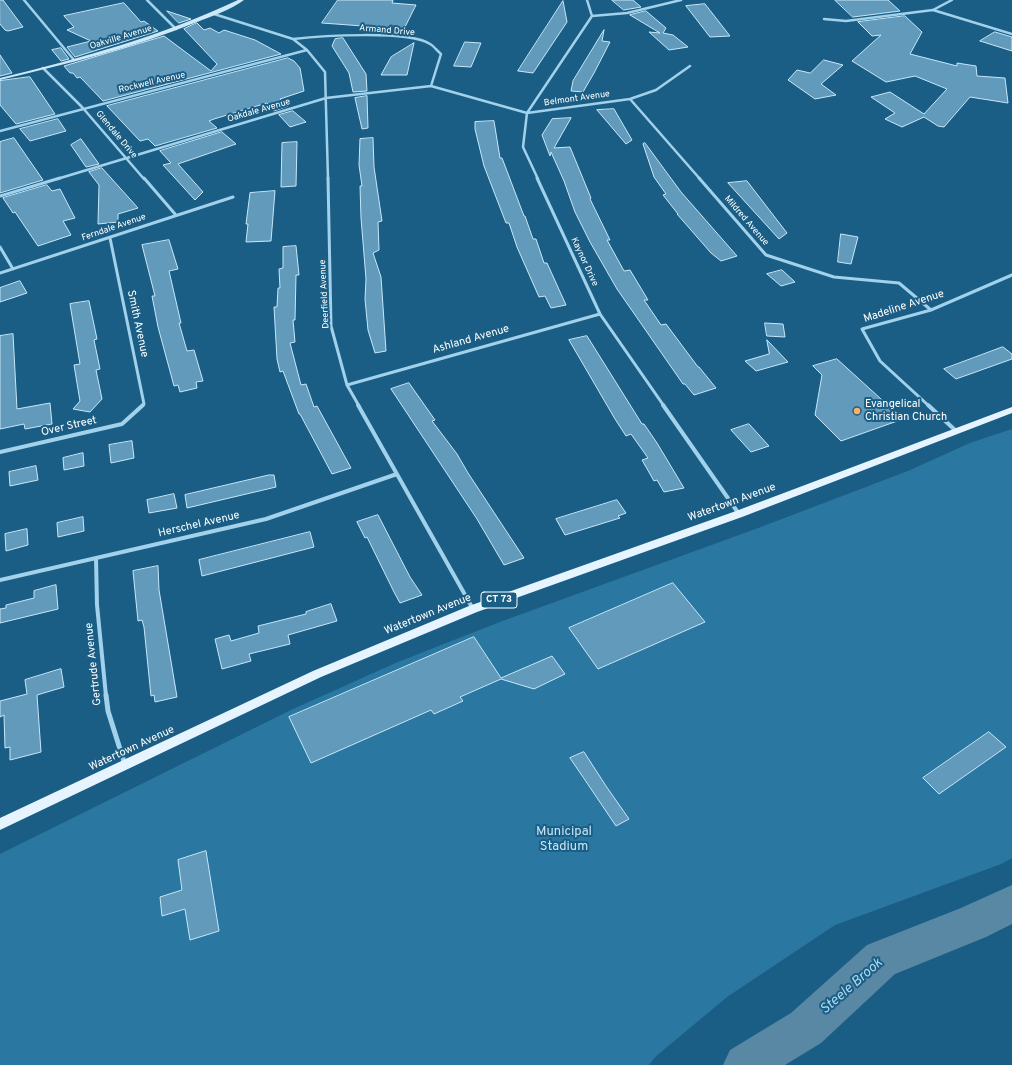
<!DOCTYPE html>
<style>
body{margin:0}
canvas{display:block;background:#1b5e85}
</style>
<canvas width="1012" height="1065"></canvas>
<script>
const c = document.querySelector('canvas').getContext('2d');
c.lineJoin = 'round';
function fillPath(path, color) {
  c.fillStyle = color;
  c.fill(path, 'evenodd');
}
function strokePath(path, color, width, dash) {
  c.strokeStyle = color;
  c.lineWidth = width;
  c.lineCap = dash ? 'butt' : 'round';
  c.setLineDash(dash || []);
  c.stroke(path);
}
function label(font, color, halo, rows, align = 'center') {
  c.font = font + ' Overpass,sans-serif';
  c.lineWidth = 4;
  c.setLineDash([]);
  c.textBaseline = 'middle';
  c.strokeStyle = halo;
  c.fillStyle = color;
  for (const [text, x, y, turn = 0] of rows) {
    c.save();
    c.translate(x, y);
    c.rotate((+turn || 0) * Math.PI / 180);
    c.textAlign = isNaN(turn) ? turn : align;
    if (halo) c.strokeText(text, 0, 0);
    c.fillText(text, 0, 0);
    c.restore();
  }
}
const green = new Path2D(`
 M1012,429V858L1001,864L835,925L727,997L655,1057L649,1065H0V854L291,710L398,662L500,622L761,527L908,471L970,443Z`);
const river = new Path2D(`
 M1012,885V924L986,937L895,974L821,1043L785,1065H723L730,1050L791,1013L867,945L961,908Z`);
const building = new Path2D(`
 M0,0H3L23,27L8,31L5,30L0,24Z
 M338,0H393L392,3L416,5L404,29L322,23Z
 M612,0H633L641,7L624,10Z
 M835,0H888L900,11L853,17Z
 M563,1L567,22L533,73L518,71Z
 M124,3L141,22L144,21L158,31L75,57L67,47L91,41L67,30L74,27L64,16Z
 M705,4L730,36L710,37L686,6Z
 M167,11L191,19L179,23Z
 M646,11L666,28L663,33L673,35L688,47L669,50L649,32L660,33L630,15Z
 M905,16L922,32L910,54L957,66V63L976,66L977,76L1005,78L1008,103L970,97L944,127L938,126L924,117L902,127L885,119L895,113L871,97L890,92L924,114L947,89L915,76L886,82L852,61L881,35L872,36L858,22Z
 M197,23L204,30L210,28L219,33L224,30L255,40L281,54L103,101L80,77L77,78L73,73H70L64,66L164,36L211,71L217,64L184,29Z
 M604,30L602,41L610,42L594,73L583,92L571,91L573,81Z
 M995,32L1012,37V51L980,41Z
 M343,38L366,74L367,91L353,92L349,73L332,46L335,39Z
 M465,42L481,43L471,67L454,66Z
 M414,43L407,75H381L391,57Z
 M61,48L69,59L61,61L52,50Z
 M0,55L12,73L0,76Z
 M288,58L294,61L300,68L304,91L280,99L288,106L274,111L267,103L214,119L209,121L217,128L155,146L148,139L140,141L107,106Z
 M824,60L843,65L821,84L836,95L815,99L788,80L797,70L810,73Z
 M30,77L55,114L16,124L0,105V81Z
 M367,96L368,128L362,129L355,98Z
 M614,109L632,140L626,144L597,110Z
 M293,111L306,122L290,127L279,115Z
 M571,118L554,148L570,147L591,198L590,199L610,240H607L624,271L630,270L648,300H644L661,325L666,324L698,367H699L716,388L694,395L685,384H683L617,289L590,242L575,212L564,181L551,152L550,156L542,135L552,119Z
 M58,119L66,131L30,141L20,129Z
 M494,121L500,158H502L524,216H525L533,239H536L544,263H547L566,305L551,308L545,296L539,297L517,247L509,223H506L484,166L475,129V122Z
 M222,132L236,144L178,164L203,192L195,200L163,165L171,163L160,151Z
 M14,138L43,180L0,193V142Z
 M373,138L374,167L382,221L378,222L379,250L373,253L381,277L386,351L375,353L368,330L365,299L366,279L361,218L360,186H362L359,165L360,139Z
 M81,139L99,164L86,167L71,145Z
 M297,142L296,186L281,187L282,143Z
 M645,143L681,192L737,256L721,261L711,253L677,214H678L663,195L666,194L654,177L643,144Z
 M102,168L138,208L118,214V222L98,224L99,185L89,172Z
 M747,181L787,233L779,239L728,183Z
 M47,185L52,191L60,189L75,218L63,221L71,235L38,246L15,212L13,213L3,198Z
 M275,191L271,241L246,242L248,224H246L250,193Z
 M841,234L858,237L851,264L838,262Z
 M169,240L178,269L169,271L181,323H179L187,351L194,350L203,381L196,382L197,388L180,392L178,385L174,386L158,327L152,296H155L142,245Z
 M296,246L299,275H296L295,320H293L295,342L290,343L301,385L306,384L314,407L317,406L351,468L332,474L300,414H299L283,371L280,372L277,359L274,307H277L278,288H280L279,269L283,268V247Z
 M782,270L795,282L781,286L767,274Z
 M20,281L27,293L0,302V288Z
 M89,301L97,339L94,340L100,369L96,370L102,399L90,412L73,409L80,401L74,365L80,364L70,304Z
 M765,323L783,324L785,337L767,336Z
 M13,334L17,409L50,403L52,424L25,429L24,424L0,429V336Z
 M587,336L642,424H644L657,443L684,488L664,492L657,480L654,481L642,460L648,458L631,434L626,436L615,419L569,340Z
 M767,340L788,362L756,371L745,361L769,354Z
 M1003,347L1012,354V359L956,379L944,369Z
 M837,359L903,419L841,441L815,415L822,375L813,366Z
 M409,383L435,420L432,421L457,454L468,473L524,558L504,565L477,519L391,389Z
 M749,424L769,446L751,452L731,430Z
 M132,441L134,458L111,463L109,445Z
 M83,453L84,466L64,470L63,458Z
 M36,466L38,480L10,486L9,472Z
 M269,475H274L276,487L187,508L185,495Z
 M174,494L177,508L149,513L147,500Z
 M617,500L626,513L618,516L620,518L565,535L556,519Z
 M378,515L410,577L422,595L400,603L394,592L367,537L365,538L357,522Z
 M83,517L84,531L58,537L57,523Z
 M27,529L28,545L6,551L5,534Z
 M310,532L314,547L202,576L199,560Z
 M158,566L159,590L177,697L155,702L154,695L151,696L144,627L142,620L138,621L133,571Z
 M673,583L705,622L598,669L569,628Z
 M56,585L58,609L0,623V609L6,608V605L34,598V591Z
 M331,604L337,621L288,635L290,644L249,654L251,661L222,669L215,639L229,635L231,641L259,633L258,626L306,614V612Z
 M474,637L501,678L552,656L565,674L534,689L501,679L460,697L463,701L434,714L431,710L311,763L289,717Z
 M61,669L64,687L37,695L41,752L10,760V747L5,748L4,715L0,717V701L27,694L25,680Z
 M989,732L1006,747L939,794L923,778Z
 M584,752L606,786L629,819L616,826L585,780L570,758Z
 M206,851L219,931L190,940L185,909L162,916L160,897L182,890L178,860Z`);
const streetFar3 = new Path2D(`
 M24,0L74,60
 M147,0L176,29
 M933,10L1012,34
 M214,14L293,39L307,50L325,72L328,179
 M592,16L627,13L681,0
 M824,19L846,21L933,10L952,0
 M293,39C319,36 409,30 430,44C434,46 437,51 441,54L431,86
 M43,68L82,107L144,179
 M630,99L700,179
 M0,131L307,50
 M57,179L326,98L431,86L527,113L630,99L656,90L690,66
 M538,179L523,147L527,113L592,16L587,0`);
const streetFar2 = new Path2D(`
 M144,178L175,214
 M328,178L331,326L347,385L359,406
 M537,178L600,314L664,406
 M699,178L766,255L834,277L899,283L931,310
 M0,196L60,178
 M110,238L144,404L142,406
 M0,247L13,269
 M0,273L233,197
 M347,385L600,314
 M929,406L880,361L862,329L931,310L1012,275`);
const streetFar1 = new Path2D(`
 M358,405L473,609
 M663,405L739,514
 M928,405L955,430
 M0,452L122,424L143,405
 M96,558L97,605L106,696
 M0,580L266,519L397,474`);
const street = new Path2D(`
 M106,695L108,711L125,765`);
const secondary = new Path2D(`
 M238,0H244C231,10 212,16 197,22C134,48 66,64 0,80V78C82,58 162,36 238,0Z`);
const primary = new Path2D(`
 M1012,407V413L742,517L477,612L321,677L0,830V818L313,671L469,606L736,511Z`);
const markers = [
 [857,411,4,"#fdb05e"]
];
const farStreetnames = [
 ["Armand Drive",387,31,5],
 ["Oakville Avenue",121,38,-17],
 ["Rockwell Avenue",152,83,-13],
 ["Belmont Avenue",577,99,-8],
 ["Oakdale Avenue",259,111,-16],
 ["Glendale Drive",116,135,50],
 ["Mildred Avenue",746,221,49],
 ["Ferndale Avenue",114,228,-19],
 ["Kaynor Drive",584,262,65],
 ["Deerfield Avenue",325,294,-93]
];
const shields = [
 [499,600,36]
];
const shieldNames = [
 ["CT 73",499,600]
];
const streetNames = [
 ["Madeline Avenue",904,307,-18],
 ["Smith Avenue",137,324,78],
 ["Ashland Avenue",471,340,-16],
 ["Over Street",69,427,-13],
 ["Watertown Avenue",732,503,-20],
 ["Herschel Avenue",199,525,-13],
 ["Watertown Avenue",428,615,-22],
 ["Gertrude Avenue",94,664,-96],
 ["Watertown Avenue",132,749,-25]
];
const poiNames = [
 ["Evangelical",865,405],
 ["Christian Church",865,418]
];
const nearParknames = [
 ["Municipal",564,832],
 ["Stadium",564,847]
];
const nearWaternames = [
 ["Steele Brook",852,987,-41]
];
fillPath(green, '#2a78a2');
fillPath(river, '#5988a5');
fillPath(building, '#619abb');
strokePath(building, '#c6e7f8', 1);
strokePath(streetFar3, '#a1d1eb', 2.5);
strokePath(streetFar2, '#a1d1eb', 3);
strokePath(streetFar1, '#a1d1eb', 4);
strokePath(street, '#a1d1eb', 5);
fillPath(secondary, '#cde8f8');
fillPath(primary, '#e6f4ff');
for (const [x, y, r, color] of markers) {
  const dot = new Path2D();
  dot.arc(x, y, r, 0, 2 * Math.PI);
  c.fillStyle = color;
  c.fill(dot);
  strokePath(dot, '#1b5e85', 1.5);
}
label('9px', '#fff', '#1b5e85', farStreetnames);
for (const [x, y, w] of shields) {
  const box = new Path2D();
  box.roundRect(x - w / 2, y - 8, w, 16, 3);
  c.fillStyle = '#1b5e85';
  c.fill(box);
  strokePath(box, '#fff', 1);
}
label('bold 10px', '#fff', null, shieldNames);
label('11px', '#fff', '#1b5e85', streetNames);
label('11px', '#fff', '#1b5e85', poiNames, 'left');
label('13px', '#c6e7f8', '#1b5e85', nearParknames);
label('italic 14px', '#addaf3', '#1b5e85', nearWaternames);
</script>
